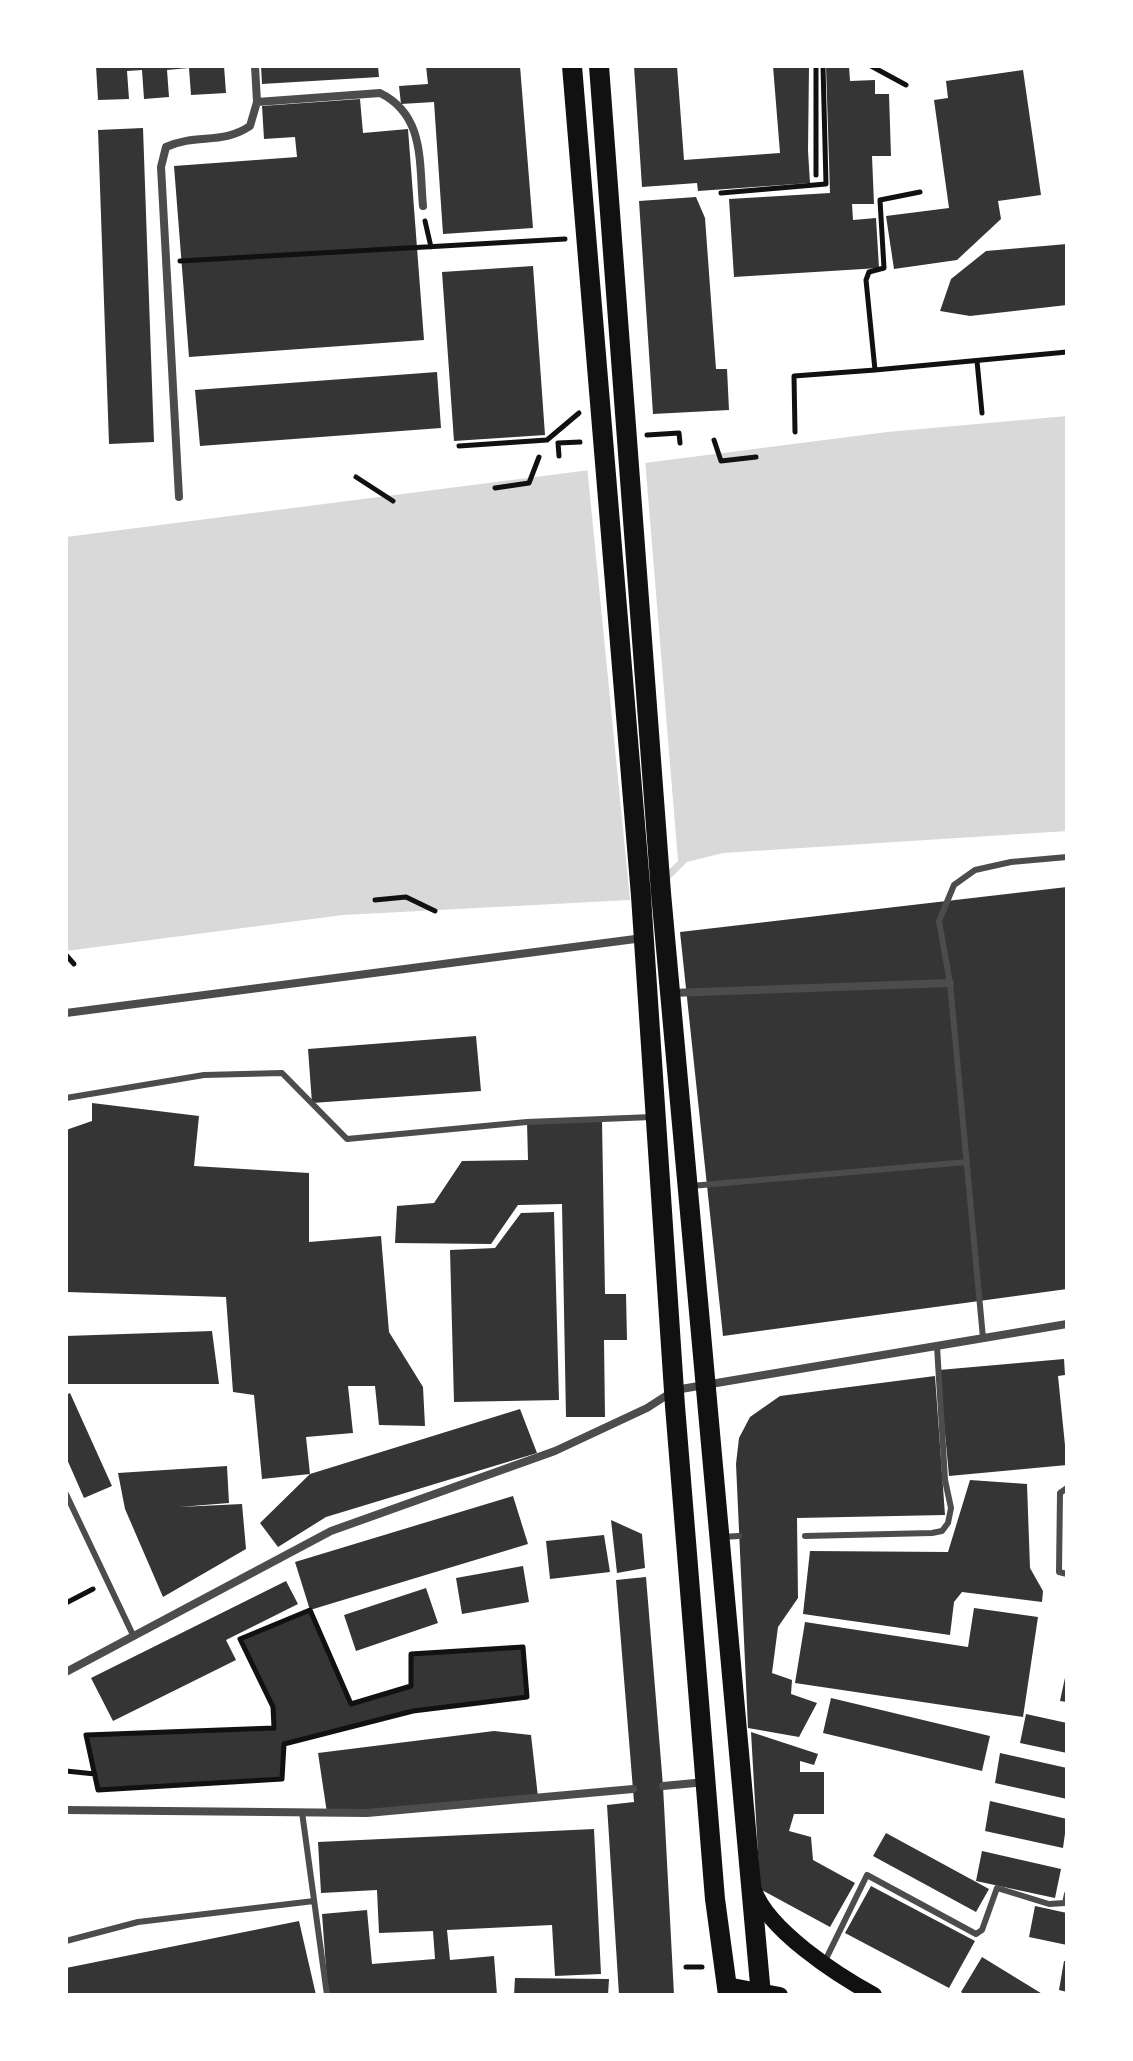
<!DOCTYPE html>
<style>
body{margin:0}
#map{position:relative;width:1133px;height:2061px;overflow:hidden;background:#fff;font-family:"Noto Sans",sans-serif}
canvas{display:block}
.frame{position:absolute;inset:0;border:68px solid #fff;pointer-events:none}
</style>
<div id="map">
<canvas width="1133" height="2061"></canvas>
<div class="frame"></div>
</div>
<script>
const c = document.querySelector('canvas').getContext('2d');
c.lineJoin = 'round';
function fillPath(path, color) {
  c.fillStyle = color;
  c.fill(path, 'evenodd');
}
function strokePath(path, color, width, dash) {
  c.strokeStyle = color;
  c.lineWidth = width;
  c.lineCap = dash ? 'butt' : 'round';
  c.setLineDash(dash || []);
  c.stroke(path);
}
const water = new Path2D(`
 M1067,416V831L723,853L687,862L659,890L630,900L343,915L66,951V537L887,432Z`);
const pier = new Path2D(`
 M645,459L678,861L641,896L630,900L587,466Z`);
const building = new Path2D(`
 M96,66H224L226,93L191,95L189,68L167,70L169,97L144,99L142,70L127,71L129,99L98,100Z
 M261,66H378L379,77L262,84Z
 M426,66H520L533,228L443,234L434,102L401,104L399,86L428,84Z
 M634,66H677L684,160L780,153L773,66H809L808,151L810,183L698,191L697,183L642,187Z
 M826,66H849L850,81L875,80V94H889L891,156H872L874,204H852L853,220L876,218L879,268L734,277L729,199L830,193Z
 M1023,70L1041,195L998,201L1001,219L957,260L894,269L886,216L949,208L934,100L948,98L946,81Z
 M360,99L363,133L408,129L424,340L189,357L174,166L297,157L295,137L264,139L262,106Z
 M143,128L154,442L109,444L98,130Z
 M696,197L705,218L716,369H727L729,410L653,414L639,201Z
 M1067,244V305L970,316L940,311L951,279L986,251Z
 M533,266L545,435L454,441L442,272Z
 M437,372L441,428L200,446L195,390Z
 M1067,887V1289L723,1336L680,932Z
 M476,1036L481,1091L312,1103L308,1049Z
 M92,1103L199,1116L194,1166L309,1173V1242L381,1236L389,1332L423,1387L425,1426L379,1425L375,1386H348L353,1433L306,1437L310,1474L262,1479L254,1395L233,1392L226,1297L66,1292V1130L92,1121Z
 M602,1120L605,1294H626L627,1340H604L605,1417H566L562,1204L518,1205L491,1244L395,1243L397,1206L434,1203L462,1161L528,1160L527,1122Z
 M554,1212L559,1400L454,1402L450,1250L495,1248L521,1213Z
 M212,1331L219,1384H66V1336Z
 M1064,1359L1065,1375L1058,1376L1067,1465L949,1476L939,1370Z
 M935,1376L945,1515L797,1518L798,1598L778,1627L772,1673L792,1680L791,1694L817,1703L799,1737L748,1728L736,1464L739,1438L750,1417L780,1396Z
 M70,1393L112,1486L84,1498L66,1457V1395Z
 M520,1409L537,1453L326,1517L278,1547L260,1523L310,1474Z
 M227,1466L229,1503L179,1507L242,1504L246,1549L163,1597L125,1509L118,1473Z
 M970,1480L1027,1484L1030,1568L1043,1591L1042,1602L962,1592L954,1602L950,1635L803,1614L810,1551L948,1552Z
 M513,1496L528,1544L310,1610L295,1562Z
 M611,1520L642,1534L645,1568L617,1573Z
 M604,1535L610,1572L550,1579L546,1541Z
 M523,1566L529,1602L462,1614L456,1578Z
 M646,1577L663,1786L674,1995H619L607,1805L634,1802L616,1580Z
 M286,1581L298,1604L226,1640L236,1660L113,1721L91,1678Z
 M426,1588L438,1623L356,1651L344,1615Z
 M974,1608L1038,1617L1023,1717L795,1683L805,1622L968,1647Z
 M310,1610L351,1704L411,1686V1654L523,1647L527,1697L413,1711L284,1744L282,1779L98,1790L86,1735L274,1728L273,1707L240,1639Z
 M1066,1673H1067V1702L1060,1701Z
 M831,1698L990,1736L982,1771L823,1733Z
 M1026,1714L1067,1723V1753L1020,1743Z
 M494,1731L531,1735L538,1797L327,1813L318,1753Z
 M751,1732L818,1754L814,1765L800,1761V1772H824V1814H794L789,1831L811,1837L813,1860L855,1883L830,1927L760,1889Z
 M1000,1753L1067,1768V1799L995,1783Z
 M990,1801L1067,1819L1063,1848L985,1831Z
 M594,1829L601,1974L555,1976L552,1925L447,1930L450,1960L494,1956L497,1995H328L322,1914L367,1910L372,1964L435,1959L433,1931L379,1933L377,1890L321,1893L318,1842Z
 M886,1833L989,1889L976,1912L873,1856Z
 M982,1851L1061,1869L1055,1898L976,1881Z
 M871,1886L975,1941L949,1988L845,1933Z
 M1035,1906L1067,1913V1945L1029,1937Z
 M299,1921L316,1995H66V1968Z
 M982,1957L1044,1995H965L961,1992Z
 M1064,1961H1067V1992L1059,1990Z
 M515,1978L609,1979L608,1995H514Z`);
const path = new Path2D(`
 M871,66L906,85
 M816,175V66
 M920,192L880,200L884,268L869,272L866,280L875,370L1067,352
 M721,193L826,184L823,66
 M425,221L431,247
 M180,261L565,239
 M977,361L982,413
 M795,432L794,376L875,370
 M647,435L679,433L680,443
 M714,440L721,461L756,457
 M459,446L547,440L579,413
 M559,456L558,443L580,442
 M356,477L393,501
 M495,488L529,483L539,457
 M375,900L406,897L435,911
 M66,955L74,964
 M66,1603L93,1589
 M310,1610L351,1704L411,1686V1654L523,1647L527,1697L413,1711L284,1744L282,1779L98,1790L86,1735L274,1728L273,1707L240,1639Z
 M66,1771L95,1774
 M686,1967H702`);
const service = new Path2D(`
 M66,1098L204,1075L282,1073L347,1139L527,1122L652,1117
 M691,1186L967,1162
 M983,1338L950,983L939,921L954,885L975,870L1011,862L1067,857
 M1067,1488L1060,1493L1059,1572L1067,1574
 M66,1494L133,1635
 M805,1536L932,1533L942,1531L948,1523L951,1508L945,1480L937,1346
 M722,1537L739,1536
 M302,1812L327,1995
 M66,1941L138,1922L314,1901
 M824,1963L867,1875L976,1934L982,1930L997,1888L1049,1904L1065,1903L1067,1894`);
const minor = new Path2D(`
 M257,102L380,93C425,115 419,162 423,206
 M179,497L161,167L166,147C197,133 222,145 250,126L257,102L255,66
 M671,993L950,983
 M66,1013L643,938
 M66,1672L331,1531L555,1451L647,1408L675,1390L1067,1324
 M663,1786L706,1782
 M66,1810L367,1813L633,1789`);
const secondary = new Path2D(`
 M754,1890C768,1930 837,1975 874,1995
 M727,1985L780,1995`);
const primary = new Path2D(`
 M572,66L641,896L675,1406L715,1899L728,1995
 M599,66L661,893L761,1995`);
fillPath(water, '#d9d9d9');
fillPath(pier, '#fff');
fillPath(building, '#353535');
strokePath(path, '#111', 5);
strokePath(service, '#4c4c4c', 6);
strokePath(minor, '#4c4c4c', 8);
strokePath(secondary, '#111', 16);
strokePath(primary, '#111', 20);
</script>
